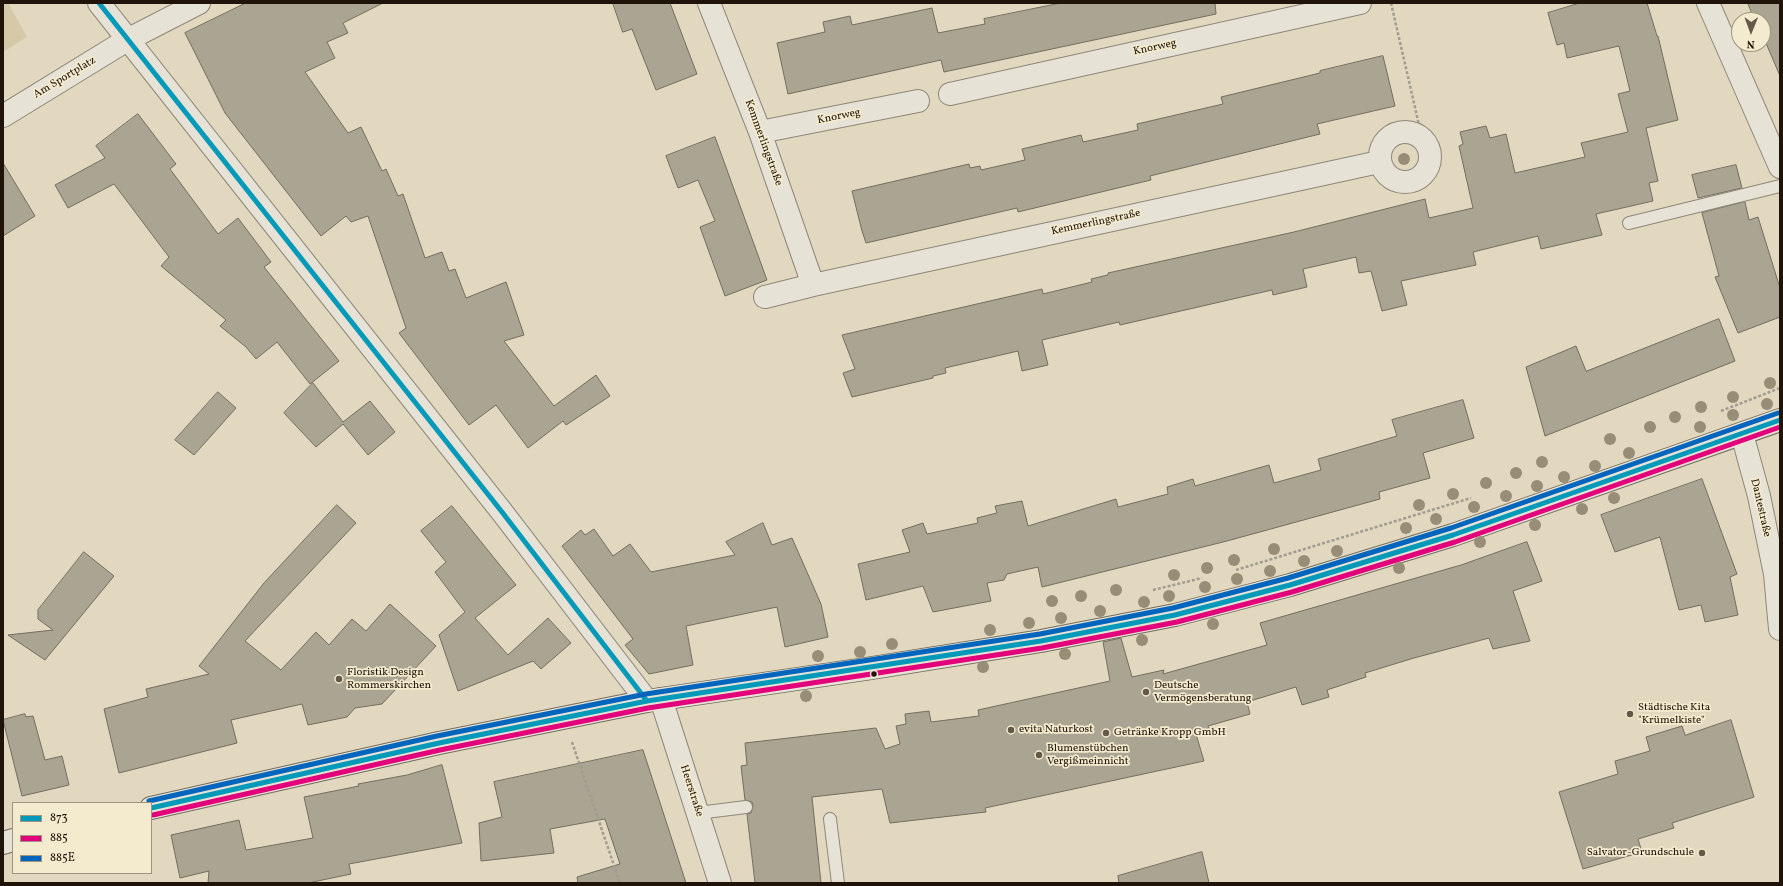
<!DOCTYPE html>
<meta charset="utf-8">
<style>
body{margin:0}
#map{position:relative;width:1783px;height:886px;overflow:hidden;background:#e1d8bf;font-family:Vollkorn,serif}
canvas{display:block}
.frame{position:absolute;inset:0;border:4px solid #20140a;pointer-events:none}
.legend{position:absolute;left:12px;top:802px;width:140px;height:72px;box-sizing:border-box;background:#f4eacd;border:1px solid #9f947f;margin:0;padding:5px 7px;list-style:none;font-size:12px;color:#20140a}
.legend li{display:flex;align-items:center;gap:8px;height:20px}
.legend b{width:20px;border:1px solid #9f947f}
.north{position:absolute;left:1731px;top:12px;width:40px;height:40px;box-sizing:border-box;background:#f4eacd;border:1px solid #9f947f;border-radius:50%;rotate:181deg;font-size:11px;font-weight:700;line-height:16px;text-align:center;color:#20140a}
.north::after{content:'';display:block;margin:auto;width:14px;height:18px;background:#645949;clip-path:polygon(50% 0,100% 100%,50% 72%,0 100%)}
</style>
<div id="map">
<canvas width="1783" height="886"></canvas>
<div class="frame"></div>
<ul class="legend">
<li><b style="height:5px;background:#039aba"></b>873</li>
<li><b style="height:5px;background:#e3007b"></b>885</li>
<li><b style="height:5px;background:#0065bd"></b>885E</li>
</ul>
<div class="north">N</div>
</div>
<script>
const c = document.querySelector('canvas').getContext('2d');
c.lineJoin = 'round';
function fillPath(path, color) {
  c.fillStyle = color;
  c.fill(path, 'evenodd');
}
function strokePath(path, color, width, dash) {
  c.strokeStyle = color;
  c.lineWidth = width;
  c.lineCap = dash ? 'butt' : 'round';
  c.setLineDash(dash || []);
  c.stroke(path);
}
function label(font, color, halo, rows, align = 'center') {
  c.font = font + ' Vollkorn,serif';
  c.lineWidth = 3.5;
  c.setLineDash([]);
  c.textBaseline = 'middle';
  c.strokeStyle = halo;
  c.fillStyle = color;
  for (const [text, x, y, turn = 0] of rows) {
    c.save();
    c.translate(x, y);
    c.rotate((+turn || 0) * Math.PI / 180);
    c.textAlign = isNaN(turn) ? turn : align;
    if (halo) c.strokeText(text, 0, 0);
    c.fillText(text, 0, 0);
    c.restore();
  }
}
const green = new Path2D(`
 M3,3H8L27,37L3,52Z`);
const building = new Path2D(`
 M246,3H383L343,23L348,33L327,42L335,58L305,72L348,133L361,127L382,171L386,169L398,196L403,194L425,258L442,252L449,271L455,269L466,298L506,282L524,335L504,341L554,406L596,375L610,396L566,425L563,421L528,448L496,405L469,425L399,333L406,328L368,216L351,222L346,216L321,236L225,113L185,33Z
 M613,3H670L697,74L656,90L632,29L623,32Z
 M1061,3H1215L1216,14L944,72L941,60L788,94L777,43L825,32L823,22L850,16L852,25L932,8L938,33L985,24L984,19Z
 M1580,3H1647L1657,36H1658L1678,120L1646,128L1658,181L1649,183L1653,201L1596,214L1602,235L1541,249L1538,236L1473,252L1476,265L1401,281L1407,305L1382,311L1371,271L1359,273L1356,257L1303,269L1307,287L1273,295L1272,290L1120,325L1119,322L1042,340L1048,365L1022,371L1018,351L945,368L946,373L933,376V378L852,397L843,373L855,369L842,335L1042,289L1043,294L1092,282L1091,279L1108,275V273L1294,232L1425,199L1429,218L1473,208L1459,146L1463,144L1460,132L1486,126L1490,138L1506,134L1515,173L1585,157L1581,143L1628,132L1618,94L1630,91L1619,46L1567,58L1564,43L1557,45L1548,13Z
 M1748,3H1780V76L1763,36V20H1755Z
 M1383,56L1395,106L1317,124L1320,134L1150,176L1151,180L1018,212L1017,208L866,243L862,231L852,191L969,164L970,168L980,166L981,170L1025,160L1022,149L1081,135L1083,142L1138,130L1137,124L1223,104L1221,97L1320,73V71Z
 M138,114L176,164L170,169L218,234L238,218L271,262L264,267L339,361L310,384L277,342L256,359L246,347L220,326L226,320L161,266L169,257L114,184L68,208L55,185L105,158L96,146Z
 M715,137L767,280L725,296L700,227L715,221L698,180L678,188L666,156Z
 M3,163L35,216L3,236Z
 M1736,165L1742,188L1698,198L1692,175Z
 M1745,202L1749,220L1758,217L1780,288V317L1738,333L1715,277L1719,276L1702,213Z
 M1719,319L1735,361L1545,436L1526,367L1576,346L1586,371Z
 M313,383L343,422L370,401L395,432L368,455L343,424L316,447L284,413Z
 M218,392L236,408L194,455L175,440Z
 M1463,400L1474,438L1423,453L1430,478L1379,492L1380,499L1227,541L1042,587L1038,567L1007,574L1004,580L987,583L991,601L933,612L923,586L866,600L858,564L910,552L902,530L923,523L927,534L978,523L977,518L997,513L995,506L1022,501L1028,526L1116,499L1118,507L1168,494L1167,487L1193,479L1195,486L1269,465L1274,483L1321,470L1318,459L1397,436L1392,420Z
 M1702,479L1737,574L1730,577L1738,615L1705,622L1701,605L1679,610L1660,537L1615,552L1601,515Z
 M337,505L356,523L245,641L281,670L316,632L329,645L352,619L366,631L390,604L436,646L382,704L355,708L347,717L308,725L302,704L231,720L237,743L119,773L104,709L148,697L146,689L209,674L199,666L264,583Z
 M452,506L516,585L475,618L508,655L548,618L571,643L541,669L533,661L458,691L439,635L465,612L435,572L446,562L421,531Z
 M763,523L772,545L792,538L821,604L828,637L785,647L777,607L686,626L693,665L649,674L625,645L633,639L562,546L581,530L585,535L594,529L613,556L630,544L651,572L735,555L726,542Z
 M1527,542L1542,581L1513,591L1530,641L1493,649L1489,638L1414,658L1365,673L1366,677L1327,690L1329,697L1302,705L1296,687L1247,702L1250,714L1208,726L1210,730L1196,734L1204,761L985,808L986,812L890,823L882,789L812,797L821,883H755L747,814L751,813L753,806L752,802L745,800L741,766L747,765L745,743L876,728L885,749L900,744L896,726L906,724L905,714L929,711L931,722L979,716L978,710L1110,681L1103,642L1121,638L1132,677L1164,670L1163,674L1267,645L1260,623L1461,565Z
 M84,552L114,576L45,660L8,635L53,630L38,619V610Z
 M25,714L26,717L33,716L45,760L62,756L69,785L22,796L3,720Z
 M1731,720L1754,797L1672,823L1674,828L1638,839L1642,852L1583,869L1559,792L1618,774L1615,761L1650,751L1646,737L1682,726L1685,735Z
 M643,750L686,883H578L577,877L620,864L605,819L550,829L554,853L481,861L479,823L502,817L494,782Z
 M442,765L462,843L349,864L351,874L308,883H208L209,871L180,878L171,835L239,820L246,850L313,838L304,797L359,786L358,784L407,775Z
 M1202,852L1209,883H1119L1118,876Z`);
const path = new Path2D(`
 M1391,3L1422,138
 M1721,411L1780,388
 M1236,570L1471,498
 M1153,590L1202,578
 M572,742L620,883`);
const service = new Path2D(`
 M1629,223L1780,186
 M698,813L746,807
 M830,819L838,883`);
const minor = new Path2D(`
 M99,3L502,512L647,701
 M709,3L760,132L813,285L1379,162
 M1708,3L1780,167
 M950,94L1360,3
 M3,116L127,40L199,3
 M1380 157a25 25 0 1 1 50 0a25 25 0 1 1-50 0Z
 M760,132L918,101
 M765,297L813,285
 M1742,434L1759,496L1775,574L1780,629
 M661,699L720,883`);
const secondary = new Path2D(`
 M151,808L439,743L647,701L872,668L1041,641L1175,615L1290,585L1453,535L1780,420
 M3,843L13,840`);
const bus1 = new Path2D(`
 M99,3L502,512L647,701
 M151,808L439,743L647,701L1041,641L1175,615L1290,585L1453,535L1780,420`);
const bus2 = new Path2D(`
 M153,815L440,750L648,708L1042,648L1177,622L1292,592L1455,542L1780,427`);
const bus3 = new Path2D(`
 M149,801L437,736L646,694L1040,634L1173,608L1288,578L1451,528L1778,413`);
const trees = [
 [1404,159],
 [1770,383],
 [1733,397],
 [1767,404],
 [1701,407],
 [1733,415],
 [1675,417],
 [1650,427],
 [1700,427],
 [1610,439],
 [1629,453],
 [1542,462],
 [1595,466],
 [1516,473],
 [1564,477],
 [1486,483],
 [1537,486],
 [1453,494],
 [1506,496],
 [1614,498],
 [1419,505],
 [1474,507],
 [1582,509],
 [1436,519],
 [1535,525],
 [1406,528],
 [1480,542],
 [1274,549],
 [1337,551],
 [1234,560],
 [1304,561],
 [1207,568],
 [1399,568],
 [1270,571],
 [1174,575],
 [1237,579],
 [1205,587],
 [1116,590],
 [1081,596],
 [1169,596],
 [1052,601],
 [1144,602],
 [1100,611],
 [1061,618],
 [1029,623],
 [1213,624],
 [990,630],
 [1142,640],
 [892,644],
 [860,652],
 [1065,654],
 [818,656],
 [983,667],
 [806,696]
];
const markers = [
 [874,674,3.5,"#20140a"],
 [339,679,4,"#645949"],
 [1146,692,4,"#645949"],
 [1630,714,4,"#645949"],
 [1011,730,4,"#645949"],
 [1106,733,4,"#645949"],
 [1039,755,4,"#645949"],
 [1702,853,4,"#645949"]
];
const streetNames = [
 ["Knorweg",1155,48,-12],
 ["Am Sportplatz",65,78,-31],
 ["Knorweg",839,117,-11],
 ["Kemmerlingstraße",763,143,70],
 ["Kemmerlingstraße",1096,223,-12],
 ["Dantestraße",1760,508,77],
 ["Heerstraße",691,791,72]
];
const poiNames = [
 ["Floristik Design",347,673],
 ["Rommerskirchen",347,686],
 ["Deutsche",1154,686],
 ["Vermögensberatung",1154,699],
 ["Städtische Kita",1638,708],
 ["\"Krümelkiste\"",1638,721],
 ["evita Naturkost",1019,730],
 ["Getränke Kropp GmbH",1114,733],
 ["Blumenstübchen",1047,749],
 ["Vergißmeinnicht",1047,762],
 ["Salvator-Grundschule",1694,853,"right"]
];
fillPath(green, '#d5c9a8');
fillPath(building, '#aaa493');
strokePath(building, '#736d5f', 1);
strokePath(service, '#8e8778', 14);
strokePath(minor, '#8e8778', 24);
strokePath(secondary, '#736d5f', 24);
strokePath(path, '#a09c91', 2.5, [3, 2]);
strokePath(service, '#e6e2d6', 12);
strokePath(minor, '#e6e2d6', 22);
strokePath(secondary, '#e6e2d6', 22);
strokePath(bus1, '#039aba', 5);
strokePath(bus2, '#e3007b', 5);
strokePath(bus3, '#0065bd', 5);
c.fillStyle = '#988d76';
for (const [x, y] of trees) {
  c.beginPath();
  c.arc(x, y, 6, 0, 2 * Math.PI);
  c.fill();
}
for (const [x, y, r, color] of markers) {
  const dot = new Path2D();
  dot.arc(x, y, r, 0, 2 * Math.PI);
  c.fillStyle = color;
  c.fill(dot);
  strokePath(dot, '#f4eacd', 1.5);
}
label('11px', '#20140a', '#f4eacd', streetNames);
label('11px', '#20140a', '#f4eacd', poiNames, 'left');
</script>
